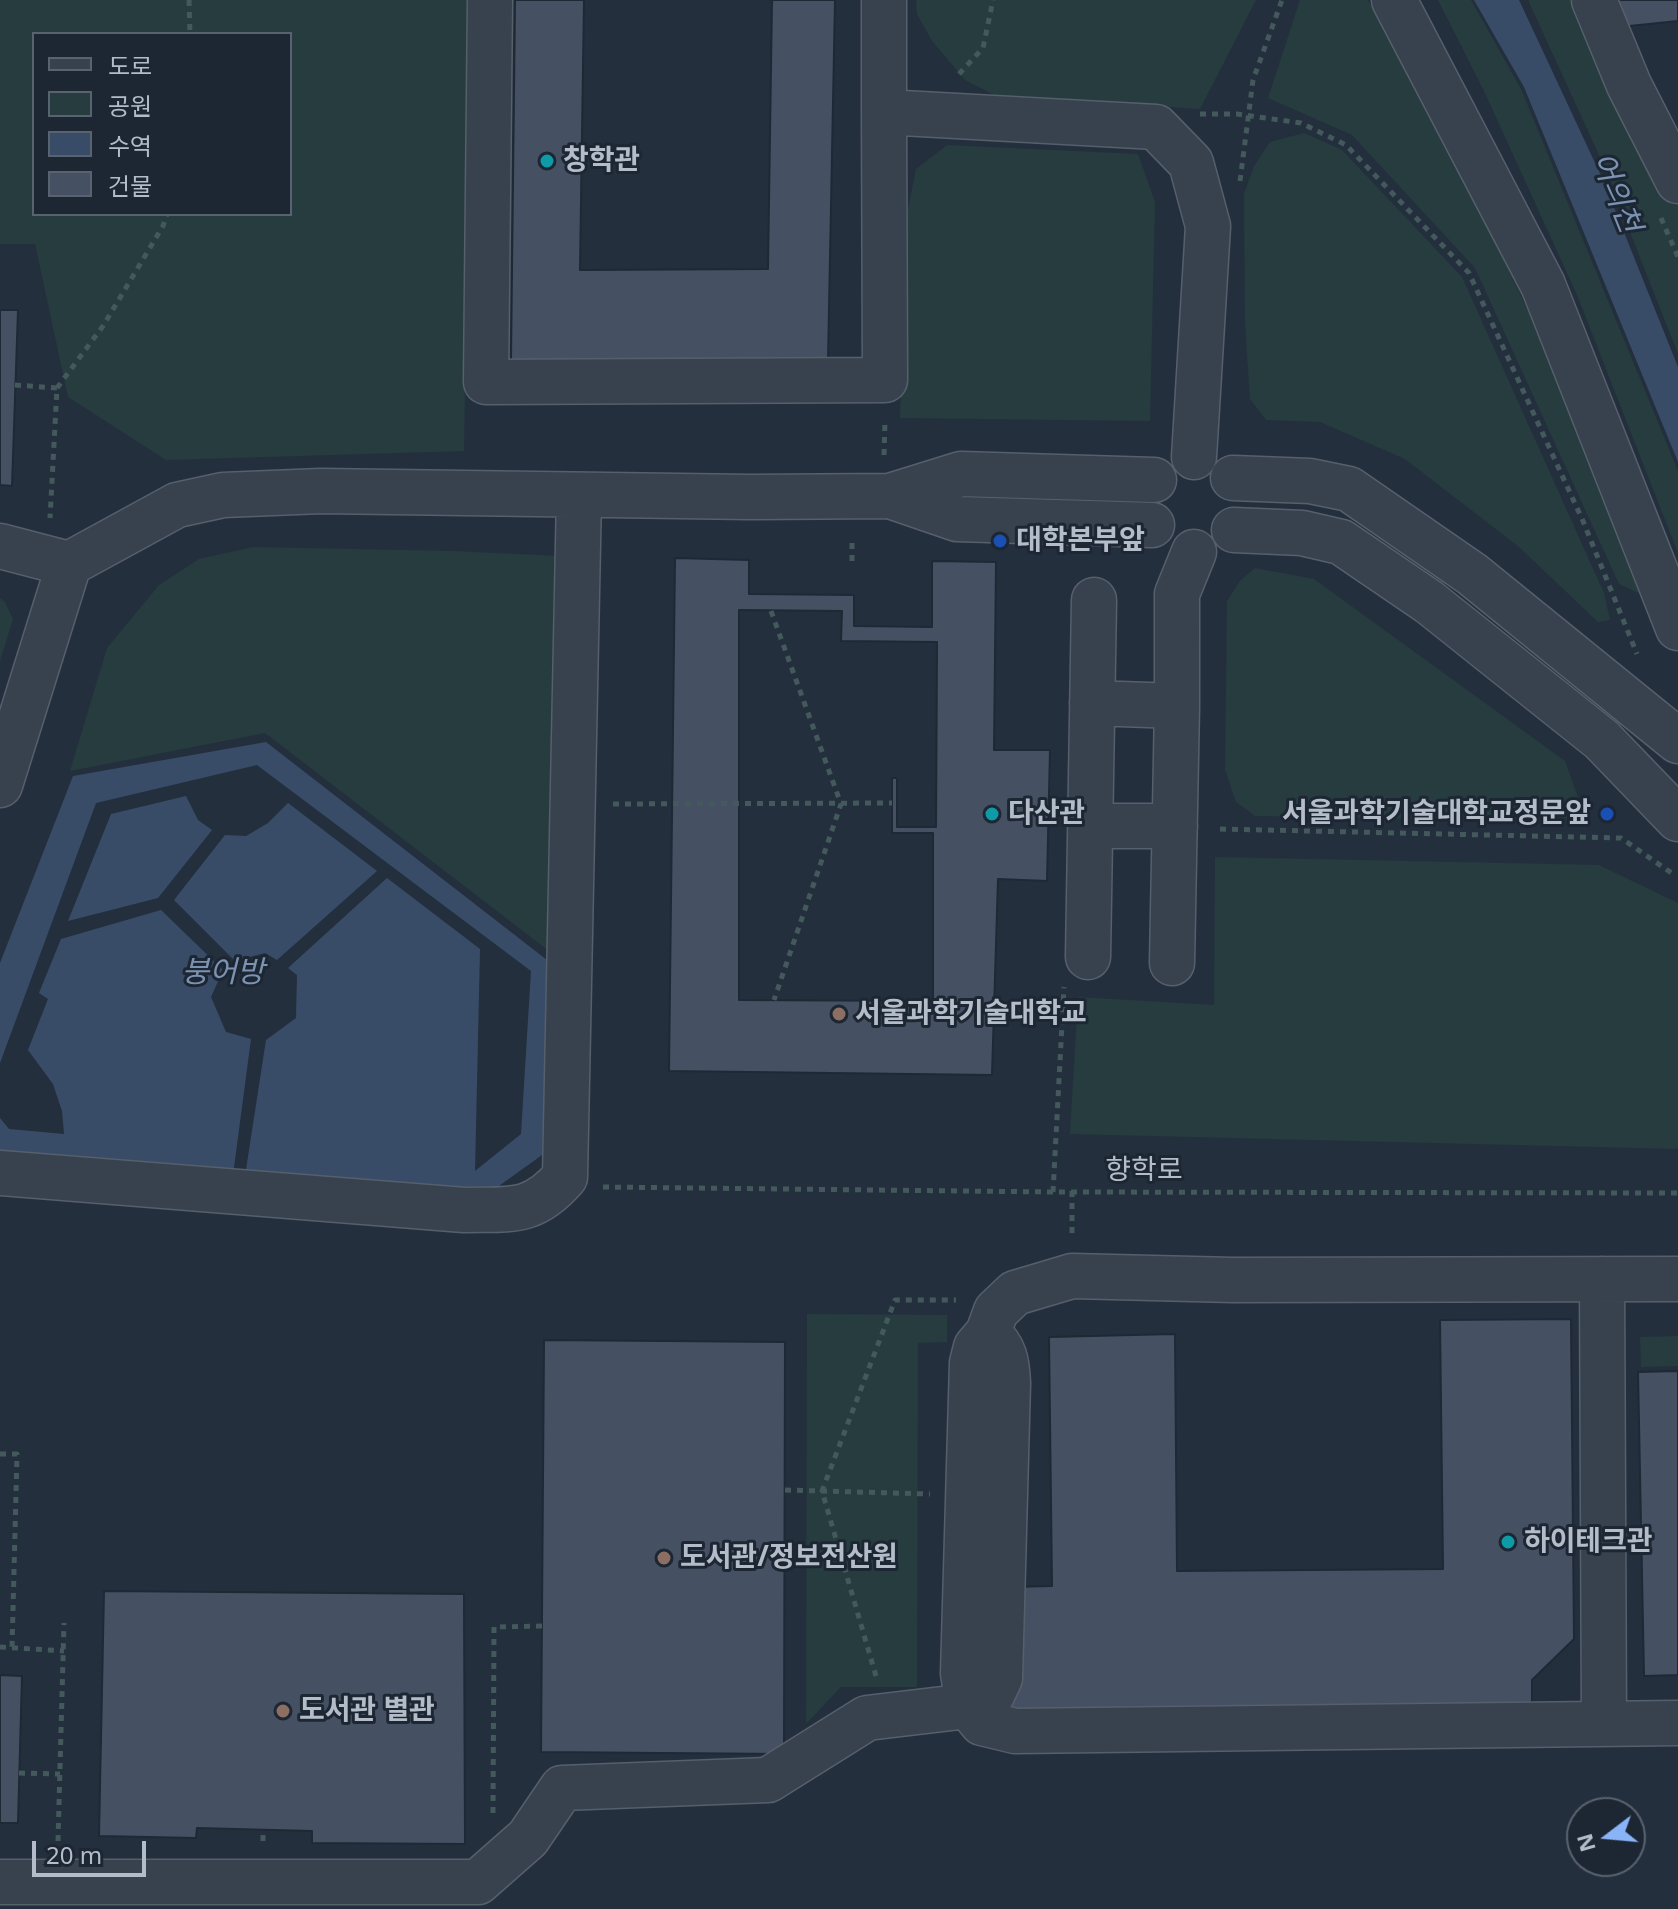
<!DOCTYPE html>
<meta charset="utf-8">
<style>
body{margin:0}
#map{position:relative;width:1678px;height:1909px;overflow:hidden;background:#242f3e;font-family:"Noto Sans","Noto Sans KR",sans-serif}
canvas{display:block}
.legend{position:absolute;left:32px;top:32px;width:260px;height:184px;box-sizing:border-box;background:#1d2633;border:2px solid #59626f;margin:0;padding:10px 14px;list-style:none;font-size:24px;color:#b4bcc9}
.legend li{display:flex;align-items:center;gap:16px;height:40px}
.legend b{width:40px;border:2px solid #59626f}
.north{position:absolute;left:1566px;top:1797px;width:80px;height:80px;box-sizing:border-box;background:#1d2633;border:2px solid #59626f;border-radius:50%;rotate:254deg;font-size:22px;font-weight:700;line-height:32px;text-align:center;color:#b4bcc9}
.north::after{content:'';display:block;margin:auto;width:28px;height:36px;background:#8ab4f8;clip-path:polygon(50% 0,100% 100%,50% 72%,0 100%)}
.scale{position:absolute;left:32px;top:1841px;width:114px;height:36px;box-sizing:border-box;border:4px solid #b4bcc9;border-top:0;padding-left:10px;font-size:24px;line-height:28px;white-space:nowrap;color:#b4bcc9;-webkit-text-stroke:6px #1d2633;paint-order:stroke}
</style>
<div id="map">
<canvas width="1678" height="1909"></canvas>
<ul class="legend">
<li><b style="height:10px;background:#38414e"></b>도로</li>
<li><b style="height:22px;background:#263c3f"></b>공원</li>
<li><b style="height:22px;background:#394c67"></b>수역</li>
<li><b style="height:22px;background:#455162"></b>건물</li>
</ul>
<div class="north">N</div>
<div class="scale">20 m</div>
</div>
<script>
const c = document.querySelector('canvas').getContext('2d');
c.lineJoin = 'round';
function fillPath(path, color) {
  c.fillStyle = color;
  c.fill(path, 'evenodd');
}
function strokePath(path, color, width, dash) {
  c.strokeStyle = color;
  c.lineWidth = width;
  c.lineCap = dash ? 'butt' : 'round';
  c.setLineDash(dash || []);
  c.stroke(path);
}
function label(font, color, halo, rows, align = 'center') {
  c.font = font + ' "Noto Sans","Noto Sans KR",sans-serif';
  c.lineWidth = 6;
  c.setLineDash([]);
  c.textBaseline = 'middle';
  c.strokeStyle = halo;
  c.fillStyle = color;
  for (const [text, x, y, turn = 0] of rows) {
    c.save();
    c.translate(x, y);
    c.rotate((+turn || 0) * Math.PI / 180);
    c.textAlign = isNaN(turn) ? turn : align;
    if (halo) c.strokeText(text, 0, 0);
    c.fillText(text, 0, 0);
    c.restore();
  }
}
const green = new Path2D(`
 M0,0H471L464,451L166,460L68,397L35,244H0ZM34,34H290V214H34Z
 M916,0H1256L1200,109L998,97L965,80L932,41L917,14Z
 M1300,0H1368L1489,230L1540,335L1645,596L1619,584L1475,268L1352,135L1268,98Z
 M1438,0H1471L1521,89L1678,471V553L1577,295L1484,91Z
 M1528,0H1581L1678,202V354L1604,166Z
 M1304,133L1342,150L1462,277L1604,593L1610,620L1598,622L1519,547L1405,459L1320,422L1266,420L1250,399L1245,323L1244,194L1254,166L1270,142Z
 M947,145L1138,154L1155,202L1150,421L900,418L907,214L916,169Z
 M253,547L453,551L559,556L549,951L265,733L70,771L107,648L159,585L199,559Z
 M1255,568L1314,579L1565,761L1580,803L1576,816L1552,821L1255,816L1236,802L1225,770L1227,601L1240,581Z
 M0,598L5,602L13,619L0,661Z
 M1215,857L1599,865L1678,903V1149L1070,1134L1078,997L1214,1005Z
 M807,1314L947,1315V1342L918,1343L917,1687H841L806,1724Z
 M1678,1336V1366L1641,1367L1640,1337Z`);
const water = new Path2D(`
 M1474,0H1519L1603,180L1678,367V462L1524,87Z
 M266,742L556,967L549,1150L471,1206L0,1164V963L73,776Z`);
const pier = new Path2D(`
 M257,765L531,971L521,1134L475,1171L480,949L387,878L288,968L297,975L296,1018L266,1040L245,1176L233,1175L251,1039L226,1032L211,997L223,970L161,910L61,939L39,993L48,999L28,1050L53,1084L62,1111L64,1134L9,1129L0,1118V1063L96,803ZM186,796L198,820L212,830L158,898L68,921L111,814ZM288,803L377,871L277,960L265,953L235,961L174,900L225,835L246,836L268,823Z`);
const building = new Path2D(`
 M515,0H584L580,270L768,269L772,0H835L828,361L511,360Z
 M1608,0H1678V21L1610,28Z
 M0,310H18L12,486L0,485Z
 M675,558L749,560V594L854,595V626L932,627V561L996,562L994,750H1050L1047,881L998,879L992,1075L669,1071ZM739,610L842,611L841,641L937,642L936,827H897V778H892V833H933V1001L739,1000Z
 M1571,1319L1574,1639L1532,1680V1710L1011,1715L1010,1587L1052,1586L1049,1337L1175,1334L1177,1571L1443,1569L1440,1320Z
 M544,1340L785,1342L784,1754L541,1752Z
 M1678,1371V1675L1644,1676L1638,1372Z
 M104,1591L464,1594L465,1844L312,1843V1831L197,1828L196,1838L99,1836Z
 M0,1675L22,1676L18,1823H0Z`);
const path = new Path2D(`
 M189,0L190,34
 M959,74L983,48L993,0
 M1200,114H1237L1301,123L1346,145L1469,273L1583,521L1637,654
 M1240,181L1253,80L1282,0
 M1661,218L1678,257
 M15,385L57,388L50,518
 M57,388L103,326L163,226L167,214
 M884,455L885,421
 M852,561V538
 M771,611L841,804L774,1000
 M613,804L892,803
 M1220,829L1621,838L1673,874
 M603,1187L1053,1192L1678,1193
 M1072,1191V1235
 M1053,1192L1064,987
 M0,1454H17L12,1648
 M785,1490L930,1494
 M0,1647L64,1651
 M876,1676L822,1491L895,1300H956
 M19,1773L60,1774
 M493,1813L494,1627L542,1626
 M58,1841L64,1623
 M263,1841V1830`);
const minor = new Path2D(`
 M490,0L486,382L885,380L884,112
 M884,0V112L1156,127L1191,163L1208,226L1194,457
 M1394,0L1543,285L1678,628
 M1594,0L1629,85L1678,181
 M1233,478L1310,481L1349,489L1472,574L1678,741
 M1152,525L957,519L890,496L961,474L1154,480
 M1234,530L1302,533L1341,542L1429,602L1602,740L1678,819
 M0,546L69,564
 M1092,703L1177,706
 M0,785L69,564L177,505L223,495L321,491L751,497L890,496
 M1091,826H1175
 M1088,957L1094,600
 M1172,963L1177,706V594L1194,552
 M0,1173L464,1210C511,1209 532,1215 565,1177L579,495
 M1602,1279L1604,1724
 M988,1333C1005,1348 1007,1361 1008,1383L1000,1678L992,1695L968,1706L963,1673L972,1363L976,1347L988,1333L996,1311L1015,1293L1072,1276L1233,1280L1678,1279
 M0,1882H478L528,1838L562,1788L768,1780L867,1718L968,1706L982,1723L1015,1731L1678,1723`);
const markers = [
 [547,161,8,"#0f9aa8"],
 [1000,541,8,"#1a4fb4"],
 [992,814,8,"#0f9aa8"],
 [1607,814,8,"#1a4fb4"],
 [839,1014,8,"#8d6e63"],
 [1508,1542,8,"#0f9aa8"],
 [664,1558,8,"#8d6e63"],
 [283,1711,8,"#8d6e63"]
];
const poiNames = [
 ["창학관",563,161],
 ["대학본부앞",1016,541],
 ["다산관",1008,814],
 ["서울과학기술대학교정문앞",1591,814,"right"],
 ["서울과학기술대학교",855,1014],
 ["하이테크관",1524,1542],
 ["도서관/정보전산원",680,1558],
 ["도서관 별관",299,1711]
];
const streetNames = [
 ["향학로",1144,1171]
];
const waterNames = [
 ["어의천",1615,193,68],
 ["붕어방",223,973]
];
fillPath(green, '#263c3f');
fillPath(water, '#394c67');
fillPath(pier, '#242f3e');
fillPath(building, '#455162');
strokePath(building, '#1f2835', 2);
strokePath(minor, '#565f6c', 47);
strokePath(path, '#44595c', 5, [6, 6]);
strokePath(minor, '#38414e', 44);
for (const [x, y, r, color] of markers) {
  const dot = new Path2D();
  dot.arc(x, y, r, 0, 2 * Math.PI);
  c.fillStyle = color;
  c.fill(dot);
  strokePath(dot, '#1d2633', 3);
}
label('bold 28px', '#b4bcc9', '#1d2633', poiNames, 'left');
label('28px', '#b4bcc9', '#1d2633', streetNames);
label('italic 30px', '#7c92b1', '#1d2633', waterNames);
</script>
